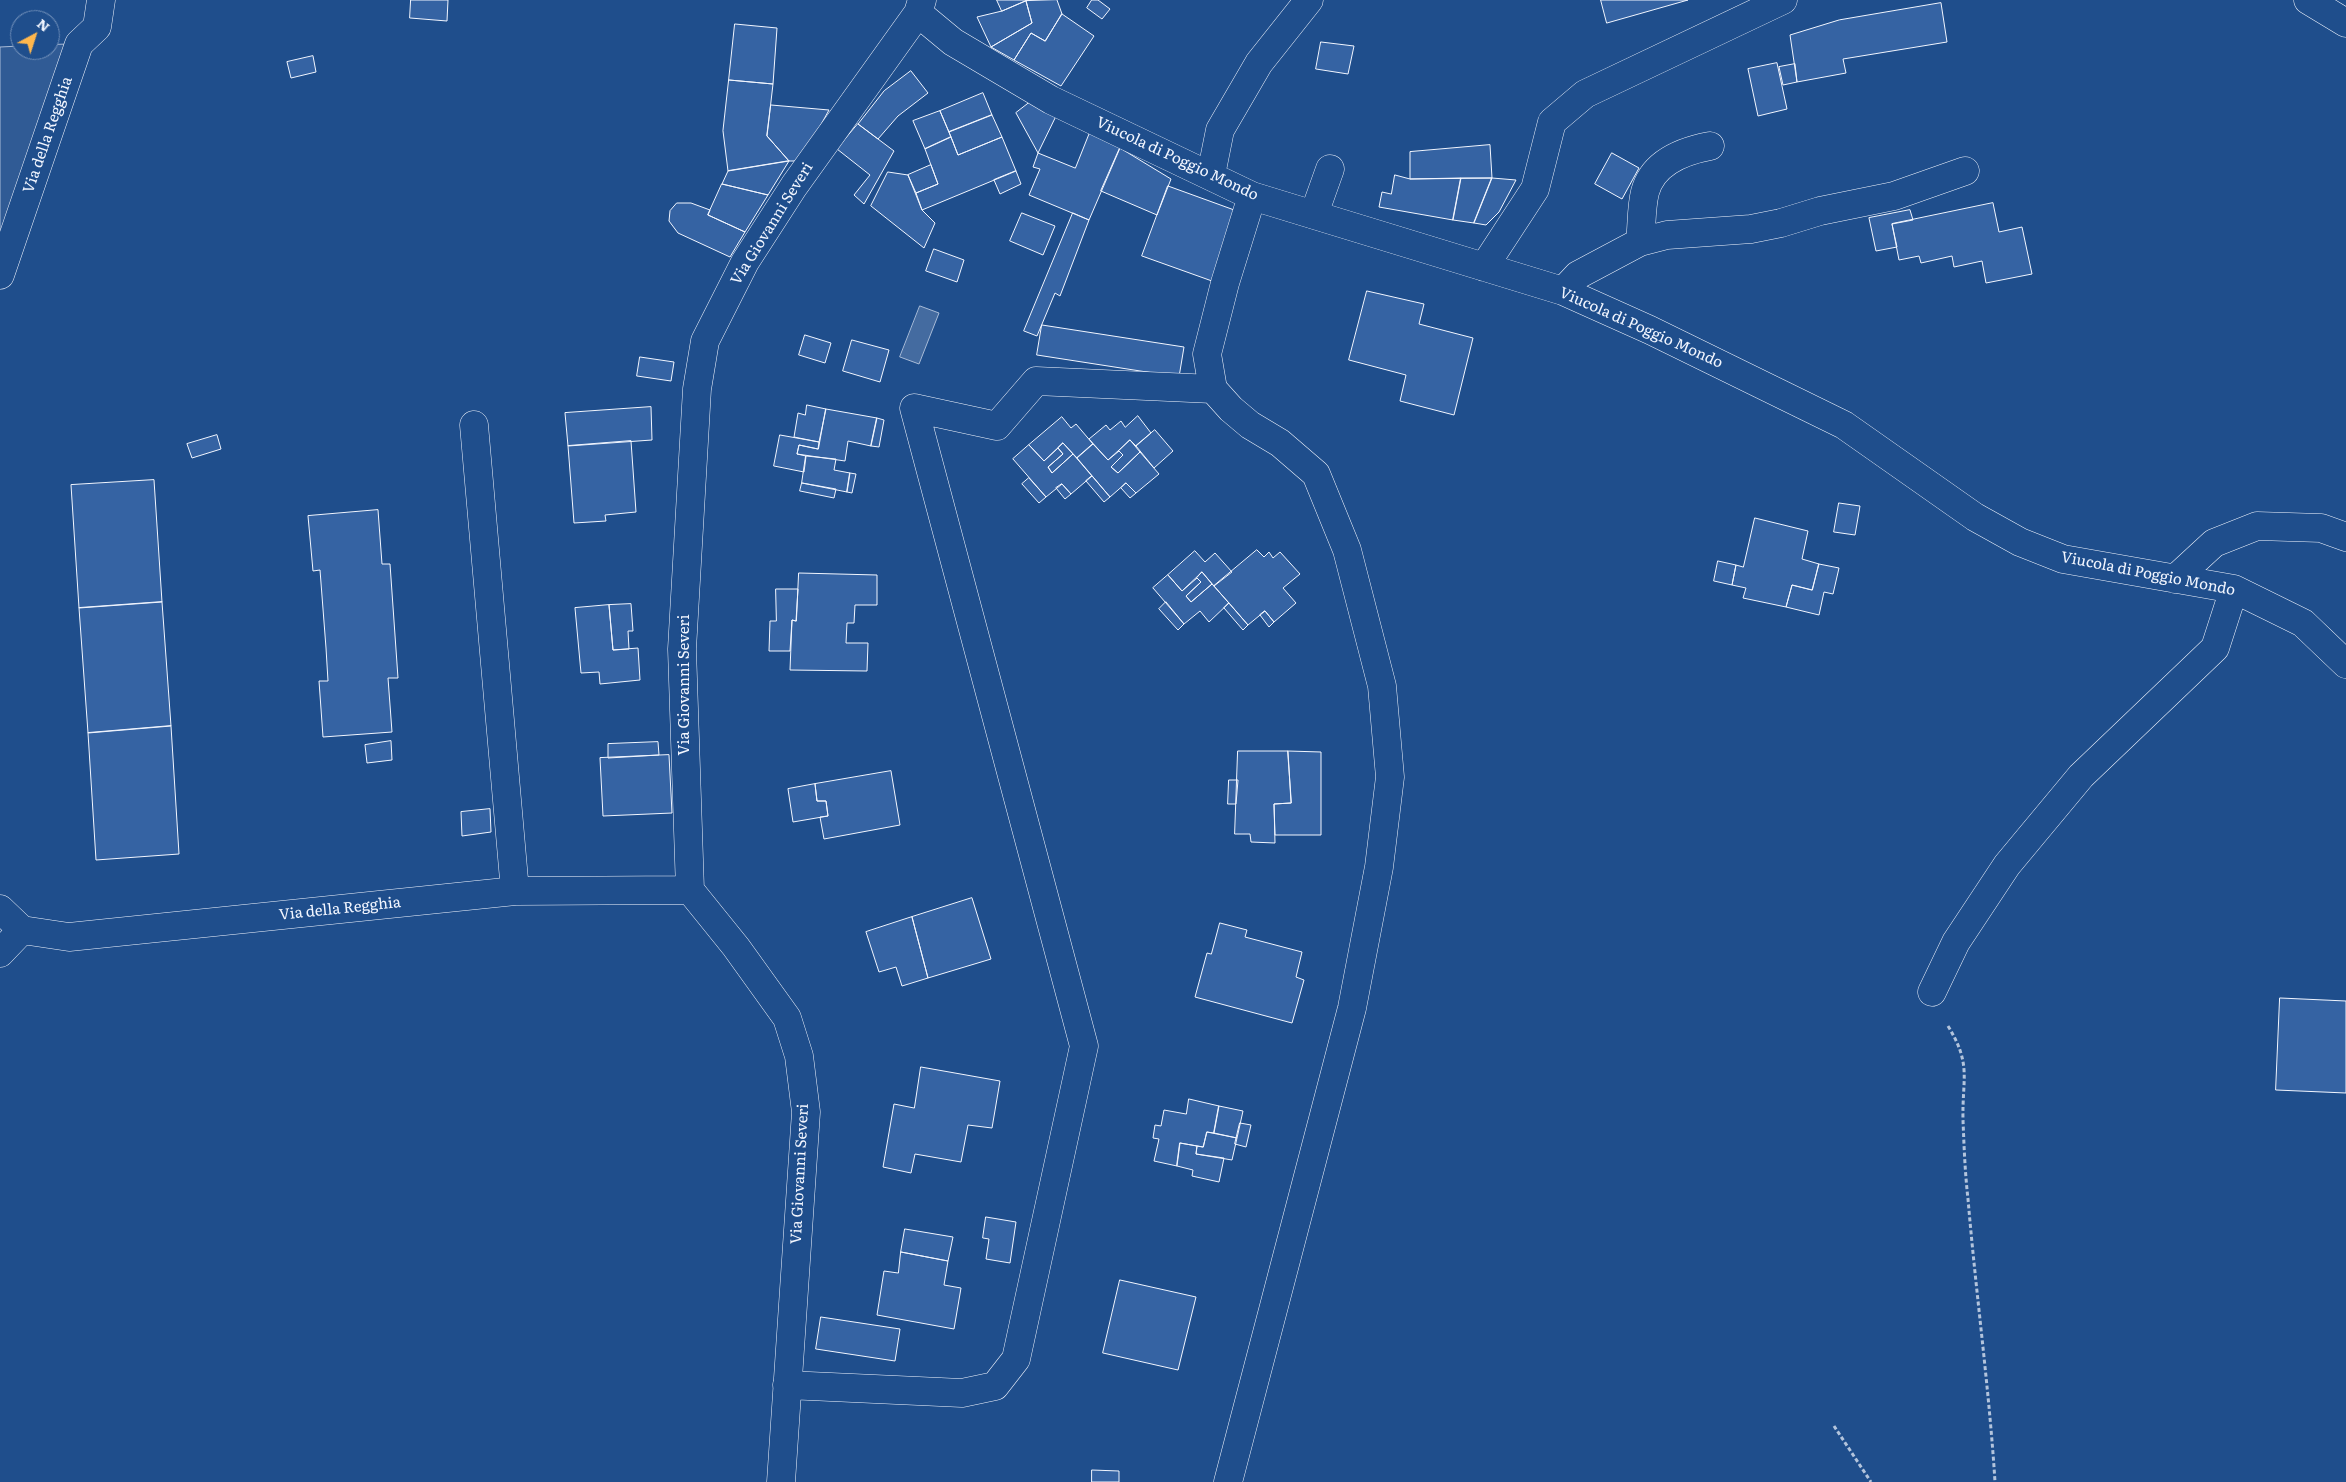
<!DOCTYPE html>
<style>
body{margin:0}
#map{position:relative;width:2346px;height:1482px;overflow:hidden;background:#1f4e8c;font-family:Literata,serif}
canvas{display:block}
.north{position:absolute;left:10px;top:10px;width:50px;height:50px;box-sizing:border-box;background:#1f4e8c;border:1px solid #7391ba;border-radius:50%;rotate:40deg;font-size:14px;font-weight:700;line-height:20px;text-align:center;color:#f2f6ff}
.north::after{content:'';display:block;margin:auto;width:18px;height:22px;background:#ffb74d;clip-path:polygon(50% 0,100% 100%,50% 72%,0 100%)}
</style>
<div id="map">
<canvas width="2346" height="1482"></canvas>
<div class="north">N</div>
</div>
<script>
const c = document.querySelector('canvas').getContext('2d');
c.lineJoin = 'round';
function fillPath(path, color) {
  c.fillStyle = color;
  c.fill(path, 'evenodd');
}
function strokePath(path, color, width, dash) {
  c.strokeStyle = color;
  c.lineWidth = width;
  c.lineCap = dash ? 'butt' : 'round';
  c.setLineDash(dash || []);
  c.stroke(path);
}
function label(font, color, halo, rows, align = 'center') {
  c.font = font + ' Literata,serif';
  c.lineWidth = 4;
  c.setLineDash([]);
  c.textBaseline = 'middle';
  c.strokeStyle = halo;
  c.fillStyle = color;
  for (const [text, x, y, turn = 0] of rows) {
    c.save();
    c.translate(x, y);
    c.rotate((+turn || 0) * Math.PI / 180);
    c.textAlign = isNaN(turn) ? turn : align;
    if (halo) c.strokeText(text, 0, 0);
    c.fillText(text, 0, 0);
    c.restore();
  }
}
const built = new Path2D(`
 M79,44L0,276V47L20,46V50H50V45Z`);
const water = new Path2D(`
 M920,306L939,313L919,364L900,357Z`);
const building = new Path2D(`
 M411,0H448L447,21L410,18Z
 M997,0H1028L1002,11Z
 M1057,0L1062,14L1045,41L1031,33L1014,60L991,47L1032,23L1026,1Z
 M1092,0H1098L1110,9L1102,19L1087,8Z
 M1601,0H1688L1607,23Z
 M1026,1L1032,23L991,47L977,17L1002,11Z
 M1941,3L1947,42L1843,59L1846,73L1797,82L1790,35L1839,20Z
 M1062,14L1094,36L1061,86L1014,60L1031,33L1045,41Z
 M735,24L777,28L773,84L729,80Z
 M1321,42L1354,46L1348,74L1316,69Z
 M313,56L316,72L291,78L287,62Z
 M1777,63L1787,109L1758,116L1748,69Z
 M1795,64L1797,82L1783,85L1779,67Z
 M911,71L928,93L898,116L878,139L858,124L884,91Z
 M729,80L773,84L767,136L789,161L728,171L723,131Z
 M983,93L992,115L949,132L940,111Z
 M1034,99L1058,112L1038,153L1016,113Z
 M771,105L829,110L801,161H789L767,136Z
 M940,111L951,137L925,149L913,121Z
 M992,115L1002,137L958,155L949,132Z
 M858,124L894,151L864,204L854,195L870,175L837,149Z
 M1091,130L1120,148L1089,220L1029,195L1040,169L1033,167L1038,153L1075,168Z
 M951,137L958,155L1002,137L1016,171L922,210L916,193L938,184L925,149Z
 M1490,145L1492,178L1410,179V152Z
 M1120,148L1171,179L1157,215L1101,191Z
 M1612,153L1639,168L1622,199L1595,184Z
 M789,161L768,195L722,184L728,171Z
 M931,165L938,184L916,193L908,175Z
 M1016,171L1021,184L1000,194L994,180Z
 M888,172L908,175L922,210L935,223L924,248L871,206Z
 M1395,175L1410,179L1461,178L1453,220L1379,207L1382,192L1391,194Z
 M1461,178H1492L1474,223L1453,220Z
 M1492,178L1516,180L1499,212L1486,225L1474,223Z
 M722,184L768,195L745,232L708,215Z
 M1168,186L1237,211L1212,281L1142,256Z
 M677,203H691L710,210L708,215L745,232L730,257L678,233L669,221L670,211Z
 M1993,203L1999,232L2022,227L2032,274L1986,283L1982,261L1954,267L1952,256L1921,263L1919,256L1899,260L1892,224Z
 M1910,210L1913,220L1892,224L1897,247L1876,251L1869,218Z
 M1022,213L1055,226L1043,255L1010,241Z
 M1073,213L1089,220L1060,296L1055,293L1037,336L1024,331Z
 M934,249L964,260L957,282L926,271Z
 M1367,291L1424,304L1419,324L1473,338L1454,415L1400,401L1406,375L1349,360Z
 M1042,325L1184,347L1179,377L1037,355Z
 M805,335L831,343L825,363L799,355Z
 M852,340L889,350L880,382L843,371Z
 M640,357L674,362L671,381L637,376Z
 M807,405L826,409L819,442L794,437L798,413L805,415Z
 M651,407L652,440L568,446L565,413Z
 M826,409L877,418L871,446L848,441L845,461L797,454L799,445L818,449Z
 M1138,416L1151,433L1136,446L1130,440L1108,460L1089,439L1106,425L1110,430L1121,421L1125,427Z
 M1062,417L1071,428L1076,424L1093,444L1077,458L1063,443L1044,461L1029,445Z
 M877,418L884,420L879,447L871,446Z
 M1155,430L1173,451L1154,468L1136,446Z
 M217,435L221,449L192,458L187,444Z
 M780,435L819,442L818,449L799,445L797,454L806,456L804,472L774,466Z
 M1130,440L1140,452L1118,473L1111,467L1123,455L1119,451Z
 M631,441L636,512L605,515L606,521L574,523L568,446Z
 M1063,443L1073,454L1052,473L1048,467L1063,454L1058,448Z
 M1093,444L1108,460L1119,451L1123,455L1111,467L1118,473L1140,452L1159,474L1136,493L1126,483L1110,497L1077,458Z
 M1029,445L1044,461L1058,448L1063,454L1048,467L1052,473L1073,454L1092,476L1071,494L1062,484L1046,497L1013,459Z
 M806,456L836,459L834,470L850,473L847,492L802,483Z
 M850,473L856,474L852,493L847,492Z
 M1092,476L1110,497L1104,502L1086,481Z
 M1029,478L1046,497L1039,503L1022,484Z
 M154,480L162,602L79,608L71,485Z
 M802,483L836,489L834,498L800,491Z
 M1126,483L1136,493L1130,498L1121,488Z
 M1062,484L1071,494L1065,499L1056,488Z
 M1839,503L1860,506L1855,535L1834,532Z
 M378,510L382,564H390L398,678H388L392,732L323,737L319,681H328L326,648L320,570L313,571L308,516Z
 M1755,518L1808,531L1802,559L1819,564L1812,590L1792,585L1786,607L1743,598L1746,588L1732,585L1736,565L1743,567Z
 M1257,550L1264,557L1269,552L1273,558L1280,552L1300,574L1283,588L1296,603L1274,622L1265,611L1248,625L1214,586Z
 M1195,551L1205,562L1215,553L1232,572L1214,586L1202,572L1182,591L1168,575Z
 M1718,561L1736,565L1732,585L1714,581Z
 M1819,564L1839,568L1833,594L1824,592L1819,615L1786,607L1792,585L1812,590Z
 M1202,572L1212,584L1191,602L1186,596L1201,582L1197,578Z
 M799,573L877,575V605H855L854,623H847L846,643H868L867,671L790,670L792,620L796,621Z
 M1168,575L1182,591L1197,578L1201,582L1186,596L1191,602L1212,584L1229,603L1209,622L1200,611L1184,624L1153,588Z
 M776,589H798L796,621L792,620L790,651H769L770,621H776Z
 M162,602L171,726L88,733L79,608Z
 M1166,602L1184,624L1178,630L1159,609Z
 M1229,603L1248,625L1243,630L1224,608Z
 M631,604L633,631H628L629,649L613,650L609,605Z
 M609,605L613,650L638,648L640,680L600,684L599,672L581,673L575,608Z
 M1265,611L1274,622L1269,627L1260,615Z
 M171,726L179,854L96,860L88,733Z
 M391,741L392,760L367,763L365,745Z
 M658,742L659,755L608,758V744Z
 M1238,751H1288L1291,803L1274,804L1275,843L1251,842L1250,834H1235Z
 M1288,751L1321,752V835H1275L1274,804L1291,803Z
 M669,755L672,813L603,816L600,758Z
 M891,771L900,825L824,839L820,817L828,816L826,801H817L815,784Z
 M1229,780H1238L1236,804H1228Z
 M815,784L817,801H826L828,816L793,822L788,789Z
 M490,809L491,832L462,836L461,812Z
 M972,898L991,959L928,978L912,917Z
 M912,917L928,978L902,986L896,967L879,972L866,932Z
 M1220,923L1247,930L1245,937L1302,952L1296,977L1304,980L1292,1023L1195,997L1207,953L1211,954Z
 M2280,998L2346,1001V1093L2276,1090Z
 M921,1067L1000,1081L992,1128L968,1125L961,1162L915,1154L911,1173L883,1167L894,1104L914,1108Z
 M1189,1099L1219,1106L1214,1133L1207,1132L1203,1147L1180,1143L1177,1166L1154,1161L1159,1139L1153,1138L1155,1125L1161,1126L1164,1110L1186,1114Z
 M1219,1106L1243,1111L1237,1138L1214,1133Z
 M1240,1123L1251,1125L1246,1147L1235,1144Z
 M1207,1132L1237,1138L1232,1160L1196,1154L1197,1146L1203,1147Z
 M1180,1143L1197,1146L1196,1154L1224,1158L1219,1182L1192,1176L1193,1170L1177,1166Z
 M986,1217L1016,1222L1010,1263L986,1259L989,1239L983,1238Z
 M905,1229L953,1237L948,1261L901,1252Z
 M901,1252L948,1261L944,1285L961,1288L954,1329L877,1315L884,1271L898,1273Z
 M1120,1280L1196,1297L1178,1370L1103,1353Z
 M821,1317L900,1329L895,1361L816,1349Z
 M1092,1470L1119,1471V1482H1092Z`);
const path = new Path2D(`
 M1948,1026C1972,1065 1962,1078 1963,1120C1964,1146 1965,1173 1968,1199C1976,1294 1989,1387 1995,1482
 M1834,1426L1871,1482`);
const minor = new Path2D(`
 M2308,0L2346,23
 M918,13L953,42L1051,100L1252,196L1563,291L1650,330L1844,425L1975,517L2020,542L2063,559L2234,589L2303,623L2346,664
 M1211,175L1220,130L1259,63L1309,0
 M1314,214L1330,169
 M1640,242C1642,226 1641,208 1645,192C1653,162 1683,151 1710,146
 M1484,267L1535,189L1552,122L1585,94L1783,0
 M0,275L79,44L97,27L101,0
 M1563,291L1578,275L1640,242L1667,235L1751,229L1781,223L1820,211L1894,196L1965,171
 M474,425L515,891
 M2175,579L2214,543L2257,526L2321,528L2346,537
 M0,909L22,930L69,937L515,891L690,890
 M0,953L22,930
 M1932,992L1956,942L2007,865L2081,776L2215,648L2234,589
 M787,1385L962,1393L995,1386L1016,1359L1084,1046L914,408L997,426L1036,381L1213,389
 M781,1482L806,1112L799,1056L787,1018L736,947L690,890L682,649L697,389L705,341L745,262L794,186L918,13L922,0
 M1228,1482L1352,1008L1379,867L1390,777L1382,686L1347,550L1316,474L1280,443L1250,425L1231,409L1213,389L1207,354L1225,283L1252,196`);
const streetNames = [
 ["Via della Regghia",48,135,-71],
 ["Viucola di Poggio Mondo",1177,159,25],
 ["Via Giovanni Severi",772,224,-58],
 ["Viucola di Poggio Mondo",1641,328,24],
 ["Viucola di Poggio Mondo",2148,574,11],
 ["Via Giovanni Severi",685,685,-90],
 ["Via della Regghia",340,909,-6],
 ["Via Giovanni Severi",800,1174,-87]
];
fillPath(built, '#305b95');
strokePath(built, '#a8bbd7', 1);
fillPath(water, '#446ba0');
strokePath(water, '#a8bbd7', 1);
fillPath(building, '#3563a3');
strokePath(building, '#f2f6ff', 1);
strokePath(minor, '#f2f6ff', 29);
strokePath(path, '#b3c4dc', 3, [4, 2.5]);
strokePath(minor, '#1f4e8c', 28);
label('15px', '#f2f6ff', '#1f4e8c', streetNames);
</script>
